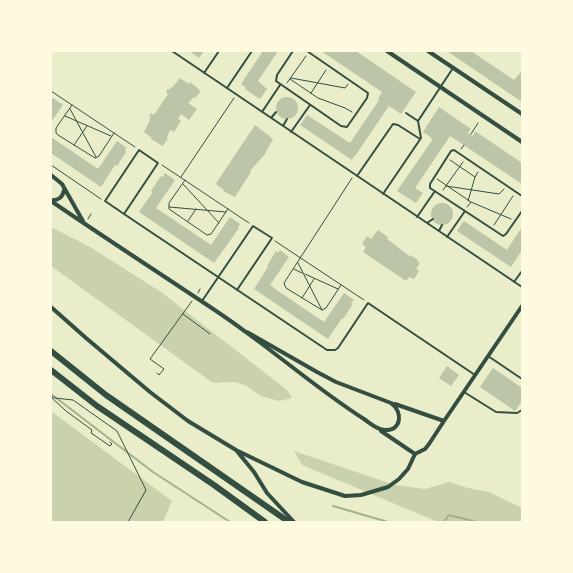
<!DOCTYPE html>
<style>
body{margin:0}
#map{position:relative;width:573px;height:573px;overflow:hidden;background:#e9edc9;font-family:Rubik,sans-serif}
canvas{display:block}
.frame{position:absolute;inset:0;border:52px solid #fefae0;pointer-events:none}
</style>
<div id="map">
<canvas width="573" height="573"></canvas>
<div class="frame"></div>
</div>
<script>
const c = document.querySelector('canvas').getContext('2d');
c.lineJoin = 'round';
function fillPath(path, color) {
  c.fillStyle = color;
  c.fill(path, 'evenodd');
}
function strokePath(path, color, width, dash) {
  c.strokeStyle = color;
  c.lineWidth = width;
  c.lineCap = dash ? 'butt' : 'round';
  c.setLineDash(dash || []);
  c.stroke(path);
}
const green = new Path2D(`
 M51,227L90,247L161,292L287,390L292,398L279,401L261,396L245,385L234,382L213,383L51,266Z
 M51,411L172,501L163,522H51Z
 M294,451L395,485L425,489L449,482L468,488L489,492L522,508V522H438L302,465Z`);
const stream = new Path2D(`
 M51,394L153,472L230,522
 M333,506L388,522
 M444,522L449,515L477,522`);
const building = new Path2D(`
 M189,51H204L199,58Z
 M263,51H278L258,81L267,89L260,99L245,89L246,88L241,84Z
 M321,51H356L416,92L401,114L389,106L355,156H354L352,160L300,125L307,115L350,143L379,100L378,99L382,92Z
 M447,51H471L514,80L522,71V102Z
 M180,78L189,84L190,82L201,91L195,98L194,97L188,103L197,109L189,120L181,114L178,119L181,121L174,132L170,130L167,137L168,138L163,146L151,139L152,138L144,132L150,120H149L151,117L149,116L151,113L154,115L168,94L166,92L168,89L169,90L171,87L172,88Z
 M276 108a11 11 0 1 1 22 0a11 11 0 1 1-22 0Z
 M53,98L63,105L51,122V99Z
 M439,107L471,129L468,133L473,136L475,131L522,163V184L450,136L415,188L423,193L416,203L397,191L433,139L423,132Z
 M255,125L273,139L265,154L250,171L251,172L235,197L223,191L224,190L216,184L219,179L251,131L253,130H252Z
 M51,137L98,169L117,141L127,148L125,150L126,152L117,166L115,165L101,187L51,153Z
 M165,173L175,180L156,208L174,220L211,245L230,217L240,224L238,227L239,228L214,263L139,212L153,192L151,191L161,176L163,177Z
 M431 214a11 11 0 1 1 22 0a11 11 0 1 1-22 0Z
 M464,221L507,250L522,227V250L511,267L457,231Z
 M378,230L388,237L387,239L411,257L412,256L418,260L417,261L420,263L416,269L419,271L414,279L409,277L406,281L363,252L366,247L362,244L367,236L371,239Z
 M280,250L289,257L270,285L278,291L324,322L344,293L354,300L351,303L353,304L343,319L342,318L328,339L254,289L268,267L267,266L276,251L278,253Z
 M447,366L459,375L451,386L439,378Z
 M493,368L522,388V401L515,411L480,387Z`);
const path = new Path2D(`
 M291,78L345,88L348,84
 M290,79L318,98L345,108L352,112
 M287,83L306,56
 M51,91L135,147
 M311,93L326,70
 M72,105L56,128V133L58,135L95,158L99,156L114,133
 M70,109L96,157
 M65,116L111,136
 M471,134L478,123
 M74,145L87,126
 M461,149L464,145
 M450,160L475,177L478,172
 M51,165L101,199
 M162,165L249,223
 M181,177L234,98
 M437,179L471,202L467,207
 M185,180L169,203V209L207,235L211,234L228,209
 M183,184L219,223
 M446,186L499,194L504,189
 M443,190L463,162
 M468,201L475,177
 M471,202L511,219
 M169,207L226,212
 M88,219L91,214
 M188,221L196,209
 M494,225L513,196
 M275,241L364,300
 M298,263L322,310
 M294,269L302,273
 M305,274L338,289
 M341,285L326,308L322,310L286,288L284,283L352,178
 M198,293L200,289
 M302,298L314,279
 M183,314L210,334
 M157,373L159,375L164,369L150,359L192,301
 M51,396L55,398L73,400L117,431L146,490L128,522
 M51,397L66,411L92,430L91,433L110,446L112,444L110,442`);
const service = new Path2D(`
 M172,51L522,287
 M293,51L277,75L276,81L341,126L347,127L367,98L368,93L307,51
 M204,73L219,51
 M227,88L252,51
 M262,112L280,85
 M406,113L418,121
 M271,118L276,112
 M283,126L287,119
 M291,132L310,105
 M357,176L393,124L398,125L420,139
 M383,194L421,138L418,121L453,68
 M522,196L454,150L451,151L430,184V188L503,236L506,234L522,211
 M124,214L158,163L139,150L105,201L124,214L327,350H335L338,348L368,303L475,375
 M417,217L435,191
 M427,223L433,219
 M439,231L442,225
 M447,237L465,211
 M514,282L522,271
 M202,301L253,226L272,238L237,290
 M488,356L522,379
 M464,392L496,412L517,413L522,410`);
const minor = new Path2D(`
 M387,51L522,142
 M428,51L522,114
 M51,175L62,184L84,223
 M51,200C58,201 63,197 64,190
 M51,201C92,229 133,256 174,283C199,300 224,315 247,333C286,361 323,393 364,419C370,423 377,430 385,430C402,431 403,411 391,403L336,382L317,372L247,332
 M51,307L86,338L150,392L188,421L236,450L254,472L267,493L294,522
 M395,404L444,421L522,306
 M381,431L415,454
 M238,451L302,482L345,496L361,495L388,487L399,479L408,469L415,454L425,449L429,444L444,421`);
const primary = new Path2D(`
 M51,351L106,395L289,522
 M51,370L97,406L214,485L265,522`);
fillPath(green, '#cad2ad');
strokePath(stream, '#a3b18a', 2);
fillPath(building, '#bcc5a7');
strokePath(path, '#344e41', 1);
strokePath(service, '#344e41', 2);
strokePath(minor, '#344e41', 4);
strokePath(primary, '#344e41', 6);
</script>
